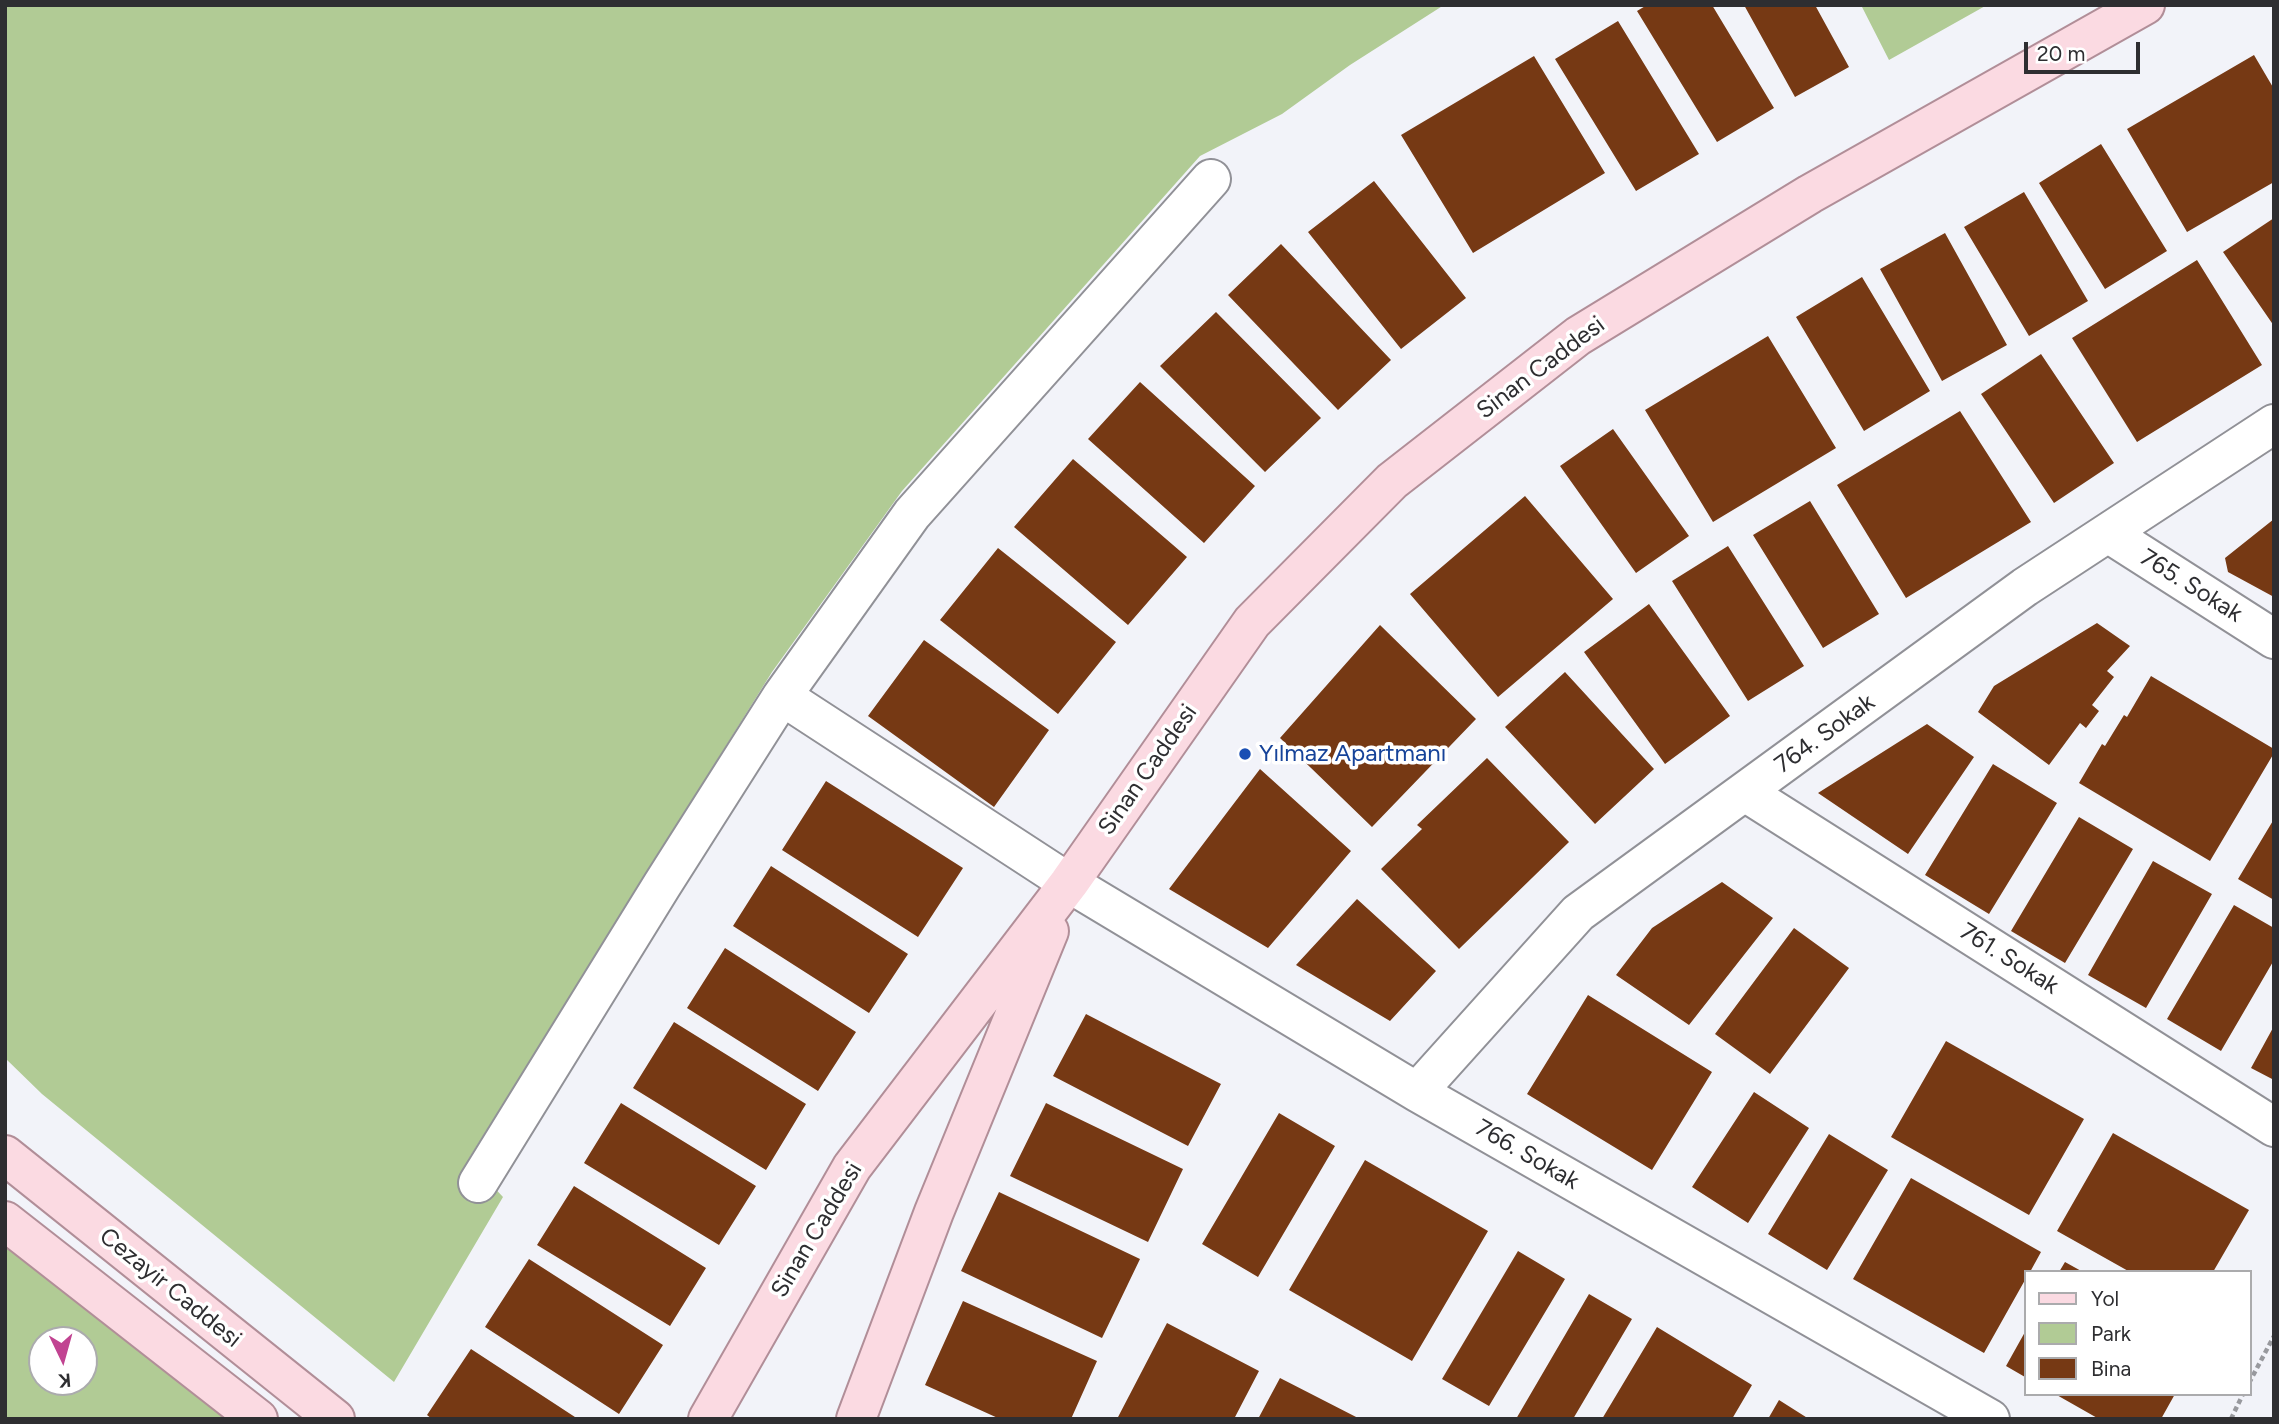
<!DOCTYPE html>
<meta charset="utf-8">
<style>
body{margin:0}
#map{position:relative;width:2279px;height:1424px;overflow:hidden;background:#f2f3f9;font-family:Figtree,sans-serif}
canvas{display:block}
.frame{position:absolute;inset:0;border:7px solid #2e2e31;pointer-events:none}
.legend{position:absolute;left:2024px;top:1270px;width:228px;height:126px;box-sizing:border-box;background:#fff;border:2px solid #ababad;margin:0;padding:9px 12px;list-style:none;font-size:21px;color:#2e2e31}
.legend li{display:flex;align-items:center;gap:14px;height:35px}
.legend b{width:35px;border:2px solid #ababad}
.north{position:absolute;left:28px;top:1326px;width:70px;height:70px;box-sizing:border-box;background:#fff;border:2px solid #ababad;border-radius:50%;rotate:175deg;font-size:19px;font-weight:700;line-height:28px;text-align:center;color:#2e2e31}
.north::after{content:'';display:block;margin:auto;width:24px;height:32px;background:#c14391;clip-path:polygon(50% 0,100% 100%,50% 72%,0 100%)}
.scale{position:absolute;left:2024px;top:42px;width:116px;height:32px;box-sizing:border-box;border:4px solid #2e2e31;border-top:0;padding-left:9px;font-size:21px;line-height:24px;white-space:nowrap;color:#2e2e31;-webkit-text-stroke:5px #fff;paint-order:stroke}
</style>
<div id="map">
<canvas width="2279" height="1424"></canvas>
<div class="frame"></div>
<ul class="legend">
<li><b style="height:9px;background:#fbdae2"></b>Yol</li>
<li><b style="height:19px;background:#b1cb95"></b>Park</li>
<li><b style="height:19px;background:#763914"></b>Bina</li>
</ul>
<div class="north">K</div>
<div class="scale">20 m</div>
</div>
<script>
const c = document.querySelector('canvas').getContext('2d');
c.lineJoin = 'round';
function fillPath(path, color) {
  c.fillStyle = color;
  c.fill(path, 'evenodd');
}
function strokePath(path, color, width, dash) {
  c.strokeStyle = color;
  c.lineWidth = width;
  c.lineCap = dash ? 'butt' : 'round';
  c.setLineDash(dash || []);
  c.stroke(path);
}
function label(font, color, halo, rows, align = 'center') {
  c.font = font + ' Figtree,sans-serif';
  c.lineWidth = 7;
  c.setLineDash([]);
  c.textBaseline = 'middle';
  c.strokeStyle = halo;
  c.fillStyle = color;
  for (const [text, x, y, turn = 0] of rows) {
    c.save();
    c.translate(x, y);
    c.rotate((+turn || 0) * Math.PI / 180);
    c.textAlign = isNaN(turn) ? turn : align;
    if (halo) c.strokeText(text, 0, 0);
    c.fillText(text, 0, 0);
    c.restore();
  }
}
const green = new Path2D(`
 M5,5H1444L1350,65L1282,114L1200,156L902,491L772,672L468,1160L503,1197L394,1382L42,1094L5,1058Z
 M1861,5H1987L1889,60Z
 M5,1221L258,1419H5ZM42,1340H84V1382H42Z`);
const building = new Path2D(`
 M1647,5H1712L1774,108L1717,142L1637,11Z
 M1744,5H1815L1849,67L1795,97Z
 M1618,21L1699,154L1636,191L1555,59Z
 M2254,55L2274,89V182L2187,232L2127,129Z
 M1534,56L1605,173L1473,253L1401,135Z
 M2101,144L2167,251L2105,289L2039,183Z
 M1374,181L1466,298L1401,349L1308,232Z
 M2024,192L2088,301L2029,336L1964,227Z
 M2274,218V326L2223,252Z
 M1945,233L2007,345L1942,381L1880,269Z
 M1281,244L1391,360L1338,410L1228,295Z
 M2197,260L2262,365L2137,442L2072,338Z
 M1862,277L1930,391L1864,431L1796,317Z
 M1216,312L1321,418L1265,472L1160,366Z
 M1768,336L1836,448L1713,522L1645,410Z
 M2041,354L2114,463L2054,503L1981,394Z
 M1140,382L1255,486L1204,543L1088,439Z
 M1960,411L2031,522L1906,598L1837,485Z
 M1613,429L1689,536L1636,573L1560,466Z
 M1073,459L1187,557L1128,625L1014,527Z
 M1525,496L1613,599L1498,697L1410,594Z
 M1810,501L1879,614L1823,648L1753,535Z
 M2274,519V597L2228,572L2225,558Z
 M1728,546L1804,666L1748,701L1672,581Z
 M998,548L1116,642L1058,714L940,620Z
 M1649,604L1730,716L1665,764L1584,652Z
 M2097,623L2130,646L2107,671L2114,677L2092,705L2099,711L2086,728L2080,723L2049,765L1978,712L1994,686Z
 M1380,625L1476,719L1372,827L1280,738Z
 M924,640L1049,730L994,807L868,716Z
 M1565,672L1654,769L1595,824L1505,727Z
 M2151,676L2274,749V753L2210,861L2079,783L2102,744L2105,746L2124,715L2127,717Z
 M1927,724L1974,757L1908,854L1818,793Z
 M1487,758L1569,842L1459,949L1381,869L1422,829L1417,825Z
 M1993,764L2057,803L1989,914L1925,875Z
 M1260,769L1351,851L1268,948L1169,889Z
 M826,781L963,868L918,937L782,850Z
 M2079,817L2133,849L2065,963L2011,931Z
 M2274,819V900L2238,879Z
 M2153,861L2212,894L2146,1008L2088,975Z
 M771,866L908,954L869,1013L733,926Z
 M1722,882L1773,918L1689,1025L1616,975L1652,928Z
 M1357,899L1436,971L1390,1021L1296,965Z
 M2234,905L2274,928V960L2221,1051L2167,1019Z
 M1794,928L1849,968L1770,1074L1715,1034Z
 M725,948L856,1032L818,1091L687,1008Z
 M1588,995L1712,1072L1652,1170L1527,1094Z
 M1086,1014L1221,1084L1188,1146L1053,1076Z
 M674,1022L806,1104L766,1170L633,1088Z
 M2274,1026V1080L2251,1068Z
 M1946,1041L2084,1119L2029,1215L1891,1137Z
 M1754,1092L1809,1128L1748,1223L1692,1187Z
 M621,1103L756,1186L719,1245L584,1163Z
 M1046,1103L1183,1169L1148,1242L1010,1176Z
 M1279,1113L1335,1146L1258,1277L1202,1244Z
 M2113,1133L2249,1210L2213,1272H2130L2057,1231Z
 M1829,1134L1888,1170L1827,1270L1768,1234Z
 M1365,1160L1488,1231L1412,1361L1289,1290Z
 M1911,1178L2041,1252L2030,1272H2025V1280L1984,1353L1853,1279Z
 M574,1186L706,1268L670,1326L537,1245Z
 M999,1192L1140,1259L1102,1338L961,1271Z
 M1518,1251L1565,1279L1489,1406L1442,1379Z
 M529,1259L663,1345L619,1414L485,1327Z
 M2065,1262L2083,1272H2059Z
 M1589,1294L1632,1319L1573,1419H1516Z
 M963,1301L1097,1361L1071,1419H1000L925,1385Z
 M1167,1323L1259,1371L1234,1419H1117Z
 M1657,1327L1752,1385L1732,1419H1602Z
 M2025,1332V1377L2006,1366Z
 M471,1349L578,1419H432L427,1415Z
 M1280,1378L1360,1419H1258Z
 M2055,1394H2175L2161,1419H2099Z
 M1779,1400L1809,1419H1768Z`);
const path = new Path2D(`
 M2249,1383L2274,1336
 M2231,1419L2243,1394`);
const minor = new Path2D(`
 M2108,533L2274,639
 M782,696L1069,883L1417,1092L1990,1419
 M1745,792L2274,1127
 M1417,1092L1578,913L2025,587L2274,424
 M478,1183L662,885L782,696L912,514L1211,179`);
const major = new Path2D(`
 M5,1155L335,1419
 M5,1221L258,1419
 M708,1419L852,1167L1069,883L1252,622L1392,481L1578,336L1810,194L2145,5
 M856,1419L934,1212L1049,931`);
const markers = [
 [1245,754,7,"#1a4fb4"]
];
const streetNames = [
 ["Sinan Caddesi",1541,368,-37],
 ["765. Sokak",2191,586,32],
 ["764. Sokak",1825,734,-36],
 ["Sinan Caddesi",1148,770,-55],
 ["761. Sokak",2009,959,32],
 ["766. Sokak",1527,1155,30],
 ["Sinan Caddesi",817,1230,-59],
 ["Cezayir Caddesi",170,1288,39]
];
const transitNames = [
 ["Yılmaz Apartmanı",1259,754]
];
fillPath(green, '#b1cb95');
fillPath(building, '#763914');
strokePath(minor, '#919197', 42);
strokePath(major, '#b18e98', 42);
strokePath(path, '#98999e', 4.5, [5, 3.5]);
strokePath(minor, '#fff', 38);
strokePath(major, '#fbdae2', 38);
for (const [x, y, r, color] of markers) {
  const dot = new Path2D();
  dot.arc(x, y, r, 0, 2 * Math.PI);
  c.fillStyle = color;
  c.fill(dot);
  strokePath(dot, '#fff', 2.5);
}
label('24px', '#2e2e31', '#fff', streetNames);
label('24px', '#164399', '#fff', transitNames, 'left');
</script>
